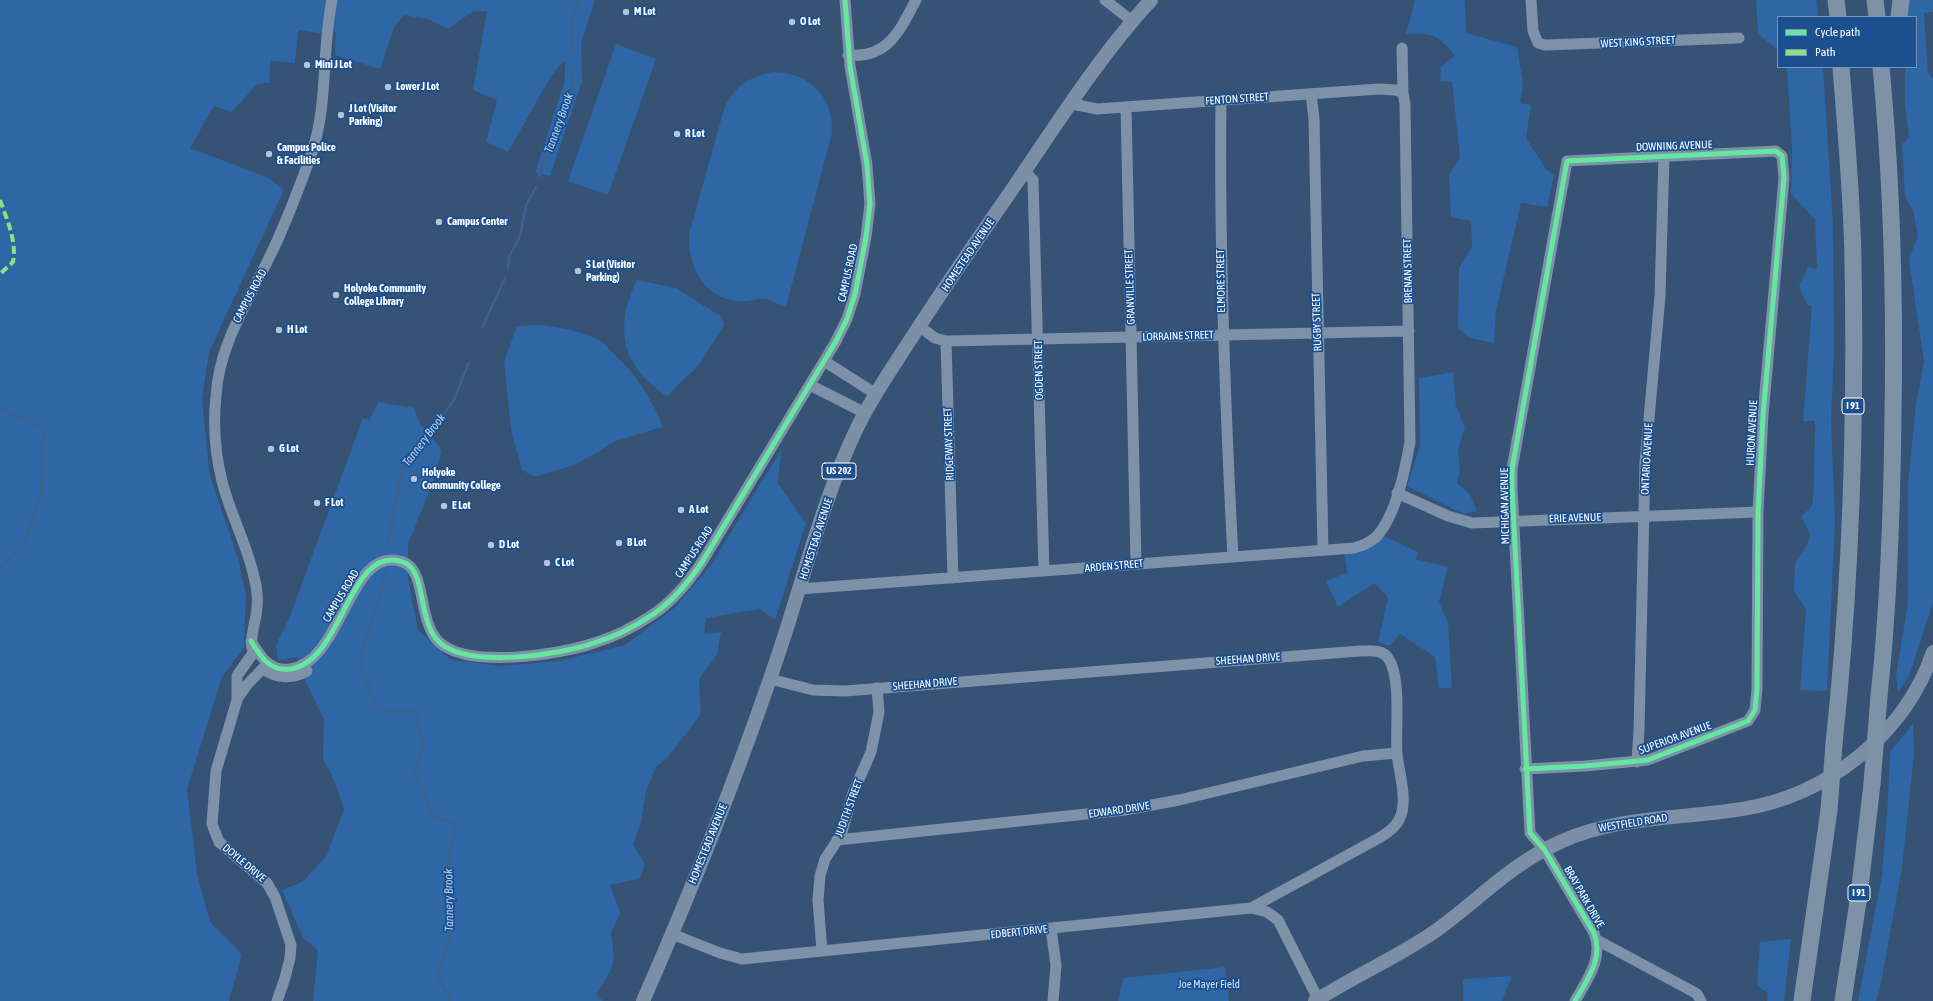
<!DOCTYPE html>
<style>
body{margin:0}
#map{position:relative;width:1933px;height:1001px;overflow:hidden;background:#365274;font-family:"Asap Condensed",sans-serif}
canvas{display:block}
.legend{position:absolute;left:1777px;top:16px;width:140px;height:52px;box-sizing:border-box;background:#1b4f8f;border:1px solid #7695bc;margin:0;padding:5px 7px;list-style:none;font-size:12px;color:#fff}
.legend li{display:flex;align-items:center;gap:8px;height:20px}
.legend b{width:20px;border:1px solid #7695bc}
</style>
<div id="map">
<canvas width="1933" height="1001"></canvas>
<ul class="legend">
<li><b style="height:5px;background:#66e7a1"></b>Cycle path</li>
<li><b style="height:5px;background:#8de07e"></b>Path</li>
</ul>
</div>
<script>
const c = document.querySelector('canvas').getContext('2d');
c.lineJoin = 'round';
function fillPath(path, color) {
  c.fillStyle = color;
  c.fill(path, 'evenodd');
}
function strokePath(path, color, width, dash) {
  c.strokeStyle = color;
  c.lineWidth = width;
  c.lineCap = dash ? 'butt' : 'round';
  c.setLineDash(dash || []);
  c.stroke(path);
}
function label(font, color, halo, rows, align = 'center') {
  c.font = font + ' "Asap Condensed",sans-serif';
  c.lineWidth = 3.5;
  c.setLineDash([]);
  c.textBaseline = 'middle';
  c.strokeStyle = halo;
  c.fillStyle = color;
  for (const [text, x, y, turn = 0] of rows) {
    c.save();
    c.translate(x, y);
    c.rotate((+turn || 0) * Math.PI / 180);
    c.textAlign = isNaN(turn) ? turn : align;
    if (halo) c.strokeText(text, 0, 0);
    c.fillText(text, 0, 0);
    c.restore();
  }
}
const green = new Path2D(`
 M0,0H595L581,43L582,81L550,176L535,173L565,80V60L551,76L508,152L486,142L497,100L473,90L487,11L472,12L448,29L428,19L404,15L394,27L380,69L335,55L336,32L319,33L298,30L295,63L271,61L269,83L257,84L232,112L214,106L190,148L269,178L284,190L209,352L202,400L210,476L238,558L246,596L244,648L222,677L187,789L197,874L210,922L242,954L229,1001H0Z
 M1415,0H1465L1466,33L1517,47L1523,84L1520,103L1531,105L1526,138L1546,169L1554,175L1547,207L1521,203L1496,311L1494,343L1470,338L1458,328L1459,268L1472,246L1471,221L1451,217L1449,176L1460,157L1452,82L1440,81L1441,67L1455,55C1436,34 1434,33 1406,34Z
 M1756,0H1816L1818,17H1778V50L1758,34Z
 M1907,0H1933V12L1924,13L1928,73L1933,79V602L1909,676L1898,692L1896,675L1908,603V485L1916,403L1924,362L1909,260L1918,236L1913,210L1905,197L1902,144L1909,137L1905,106V67H1916V17H1905Z
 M616,44L656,59L608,195L568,181Z
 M1787,67H1823L1833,224L1834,351L1831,419L1835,523L1827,691L1800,690L1806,609L1794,592L1795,563L1807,544L1810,534L1801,517L1812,506L1814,485L1815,421H1803L1812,306L1807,305L1799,286L1808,267L1817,269L1815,219L1791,194L1792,148Z
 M772,72C809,72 834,96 832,133L786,307C779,305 773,301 766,299C763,298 744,303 736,301C703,297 687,264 689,234L724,109C734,86 748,78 772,72Z
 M637,280L676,288L722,317L724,325L699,365L667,396C622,367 613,328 637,280Z
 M539,325C559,327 582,331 601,341C606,344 610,350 614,354C637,375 652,399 663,427L618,440L575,465L534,477L522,470L511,429L504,361L517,326Z
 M1453,372L1456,406L1465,427L1458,450L1460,469L1457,483L1470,494L1477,511L1463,514L1407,486L1420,445L1419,378Z
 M378,402L414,408L420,424L442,450L433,482L408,544V578L418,630L451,660L501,666L559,661L625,645L674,608L711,565L781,450L778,483L806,523L775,620L760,609L706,618L704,634L721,632L717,655L699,679L701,714L668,757L657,766L646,790L641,822L633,844L645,865L639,879L610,885L620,913L611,933L614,956L611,970L596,994L603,1001H313L318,950L303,938L282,890L302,882L326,857L344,809L335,782L323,759L324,720L306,682L298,657L278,660L276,645L290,616L363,418L370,420Z
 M1384,536L1419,553L1415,559L1448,567L1439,601L1448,623L1452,688H1439L1435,657L1400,634L1390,646L1378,642L1388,598L1375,583L1338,607L1326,581L1347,573L1344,553C1364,551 1369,548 1384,536Z
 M1913,724L1914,754L1902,868L1880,988L1876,1001H1858L1882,875L1888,799L1890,752Z
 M1791,939L1784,1001H1767L1768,993L1757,986L1760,942Z
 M1225,967L1229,1001H1118L1123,978Z
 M1512,976L1502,1001H1463V979Z`);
const stream = new Path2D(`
 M571,52L573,18L580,0
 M539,176L573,84V69
 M508,268L509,257L520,236L526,205L536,187
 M482,328L505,278
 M0,408L43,429L42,491L27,537L4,565L0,566
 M388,547L401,471L454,400L469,362
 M386,572L360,661L377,710L415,711L423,745L414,770L432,815L456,824L447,867L450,936L438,977L450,997V1001`);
const minor = new Path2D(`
 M1105,0L1132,21
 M1531,0L1533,31L1538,43L1545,45L1739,38
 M848,55C888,59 900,30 916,0
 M1311,94L1314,119L1323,550
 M1221,100C1219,253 1225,404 1233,557
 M1072,104L1097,109L1379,89L1396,90L1403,93
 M1126,107L1136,563
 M1025,172L1033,180L1044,571
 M919,326L935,338L946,341L953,578
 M946,341L1409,331
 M824,361L876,394
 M810,385L865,413
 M1397,493L1448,516L1472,523L1758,512
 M799,589L1354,548C1362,546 1369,543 1376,537C1396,516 1405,470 1410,442L1405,104L1403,93L1402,48
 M251,641C260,656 270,672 290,669C344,662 348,543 403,562C427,570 417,621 439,642C468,669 559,655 594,643C614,637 634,627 652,615C672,602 688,583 702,562L835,343L847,319L855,294L866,237L870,204L867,165L850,66L845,0
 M252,648C250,634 256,622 257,608C258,598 257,587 254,577C247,544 230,514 222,481C215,453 213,424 216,396C219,345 247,304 269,258C285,226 298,191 310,158C329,107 321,52 332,0
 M257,651L253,653L237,676V700L216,771L212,824L219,842L267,883L275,897L291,945L290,958L285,978L277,1001
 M263,669C277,679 293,679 307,671
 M770,679L813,690L845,691L1360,651C1370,651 1382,649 1388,658C1402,677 1395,731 1397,754C1399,773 1406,793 1402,812C1399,825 1389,832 1379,838L1251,908
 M237,699L246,686L267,664
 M1637,762L1639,731L1645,463L1660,296L1664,156
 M1525,769L1585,766L1648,760L1748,721L1755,710L1757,689L1758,512L1763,415L1784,178L1782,156L1776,151L1567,161L1512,469V489L1530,833L1544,849L1594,933C1604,958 1587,980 1575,1001
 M837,840L1125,810L1179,800L1363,756L1397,753
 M1051,929L1056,965L1053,1001
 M672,934L720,953L742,959L1251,908L1267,912L1278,920L1319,1001
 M1597,940L1690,990L1697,994L1701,1001
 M822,951L818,900L820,876L825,859L841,835L853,793L871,752L879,712L877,688`);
const major = new Path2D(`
 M643,1001C690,894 734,784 772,673C801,591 820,504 858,426C871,399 888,374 905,348C936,300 968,253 1000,207C1048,138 1094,62 1151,0
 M1315,1001C1354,976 1396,958 1434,932C1478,901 1509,865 1560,842C1617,816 1681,819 1742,809C1826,796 1905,735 1933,652`);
const highway = new Path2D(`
 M1836,0L1838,17
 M1875,0L1877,17
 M1899,17L1901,0
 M1879,696C1889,603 1892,508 1893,415C1895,298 1892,183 1881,67
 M1834,744C1851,584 1856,422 1853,261C1852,196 1846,132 1841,67
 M1802,1001L1829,810
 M1843,1001L1859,895L1872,784`);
const highwayBridge = new Path2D(`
 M1872,784L1879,696
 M1829,810L1834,744`);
const quiet = new Path2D(`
 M0,200C7,220 17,241 13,262L0,274`);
const cycleway = new Path2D(`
 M251,641C260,656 270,672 290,669C344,662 348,543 403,562C427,570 417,621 439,642C468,669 559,655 594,643C614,637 634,627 652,615C672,602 688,583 702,562L835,343L847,319L855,294L866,237L870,204L867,165L850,66L845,0
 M1525,769L1585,766L1648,760L1748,721L1755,710L1757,689L1758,512L1763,415L1784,178L1782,156L1776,151L1567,161L1512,469V489L1530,833L1544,849L1594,933C1604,958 1587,980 1575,1001`);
const markers = [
 [626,12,4,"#b9c2ce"],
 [792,22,4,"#b9c2ce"],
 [307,65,4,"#b9c2ce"],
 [388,87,4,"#b9c2ce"],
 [341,115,4,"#b9c2ce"],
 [677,134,4,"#b9c2ce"],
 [269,154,4,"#b9c2ce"],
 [439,222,4,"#b9c2ce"],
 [578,271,4,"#b9c2ce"],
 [336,295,4,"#b9c2ce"],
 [279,330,4,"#b9c2ce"],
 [271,449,4,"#b9c2ce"],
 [414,479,4,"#b9c2ce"],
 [317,503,4,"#b9c2ce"],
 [444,506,4,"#b9c2ce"],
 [681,510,4,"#b9c2ce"],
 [619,543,4,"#b9c2ce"],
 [491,545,4,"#b9c2ce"],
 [547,563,4,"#b9c2ce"]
];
const shields = [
 [1853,406,22],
 [839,471,34],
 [1859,893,22]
];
const shieldNames = [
 ["I 91",1853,406],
 ["US 202",839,471],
 ["I 91",1859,893]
];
const poiNames = [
 ["M Lot",634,12],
 ["O Lot",800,22],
 ["Mini J Lot",315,65],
 ["Lower J Lot",396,87],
 ["J Lot (Visitor",349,109],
 ["Parking)",349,122],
 ["R Lot",685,134],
 ["Campus Police",277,148],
 ["& Facilities",277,161],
 ["Campus Center",447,222],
 ["S Lot (Visitor",586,265],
 ["Parking)",586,278],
 ["Holyoke Community",344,289],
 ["College Library",344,302],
 ["H Lot",287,330],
 ["G Lot",279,449],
 ["Holyoke",422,473],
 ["Community College",422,486],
 ["F Lot",325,503],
 ["E Lot",452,506],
 ["A Lot",689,510],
 ["B Lot",627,543],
 ["D Lot",499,545],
 ["C Lot",555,563]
];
const streetNames = [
 ["WEST KING STREET",1638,42,-3],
 ["FENTON STREET",1237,99,-4],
 ["DOWNING AVENUE",1674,146,-2],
 ["HOMESTEAD AVENUE",968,255,-56],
 ["BRENAN STREET",1408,271,-91],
 ["CAMPUS ROAD",848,273,-78],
 ["ELMORE STREET",1221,281,-91],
 ["GRANVILLE STREET",1130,287,-92],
 ["CAMPUS ROAD",250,296,-62],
 ["RUGBY STREET",1317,322,-92],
 ["LORRAINE STREET",1178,336,-2],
 ["OGDEN STREET",1039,370,-91],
 ["HURON AVENUE",1752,433,-87],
 ["RIDGEWAY STREET",949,444,-92],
 ["ONTARIO AVENUE",1647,459,-87],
 ["MICHIGAN AVENUE",1505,506,-91],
 ["ERIE AVENUE",1575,518,-2],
 ["HOMESTEAD AVENUE",816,539,-72],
 ["CAMPUS ROAD",694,552,-57],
 ["ARDEN STREET",1114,566,-5],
 ["CAMPUS ROAD",341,596,-59],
 ["SHEEHAN DRIVE",1248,659,-4],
 ["SHEEHAN DRIVE",925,684,-5],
 ["SUPERIOR AVENUE",1675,738,-20],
 ["JUDITH STREET",849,808,-70],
 ["EDWARD DRIVE",1119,810,-8],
 ["WESTFIELD ROAD",1633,823,-9],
 ["HOMESTEAD AVENUE",708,844,-68],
 ["DOYLE DRIVE",244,863,40],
 ["BRAY PARK DRIVE",1584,897,60],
 ["EDBERT DRIVE",1019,932,-6]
];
const parkNames = [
 ["Joe Mayer Field",1209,985]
];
const waterNames = [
 ["Tannery Brook",559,123,-70],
 ["Tannery Brook",424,440,-53],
 ["Tannery Brook",449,900,-91]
];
fillPath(green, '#2f66a5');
strokePath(stream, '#3b618d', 2.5);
strokePath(minor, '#7d92a8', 11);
strokePath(major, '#7d8ea7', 14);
strokePath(highway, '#7e92a7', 17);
strokePath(highwayBridge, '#7e92a7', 17);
strokePath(quiet, '#8de07e', 4, [8, 4]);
strokePath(cycleway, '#66e7a1', 5);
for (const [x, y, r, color] of markers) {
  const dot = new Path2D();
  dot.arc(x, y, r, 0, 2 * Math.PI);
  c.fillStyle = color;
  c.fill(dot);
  strokePath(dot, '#1b4f8f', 1.5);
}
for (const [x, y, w] of shields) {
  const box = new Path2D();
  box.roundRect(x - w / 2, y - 8, w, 16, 3);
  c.fillStyle = '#1b4f8f';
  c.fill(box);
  strokePath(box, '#fff', 1);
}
label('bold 10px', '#fff', null, shieldNames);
label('bold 11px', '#fff', '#1b4f8f', poiNames, 'left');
label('11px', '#fff', '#1b4f8f', streetNames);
label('11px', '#cfe3fa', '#1b4f8f', parkNames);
label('italic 12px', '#b5d3f5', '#1b4f8f', waterNames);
</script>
